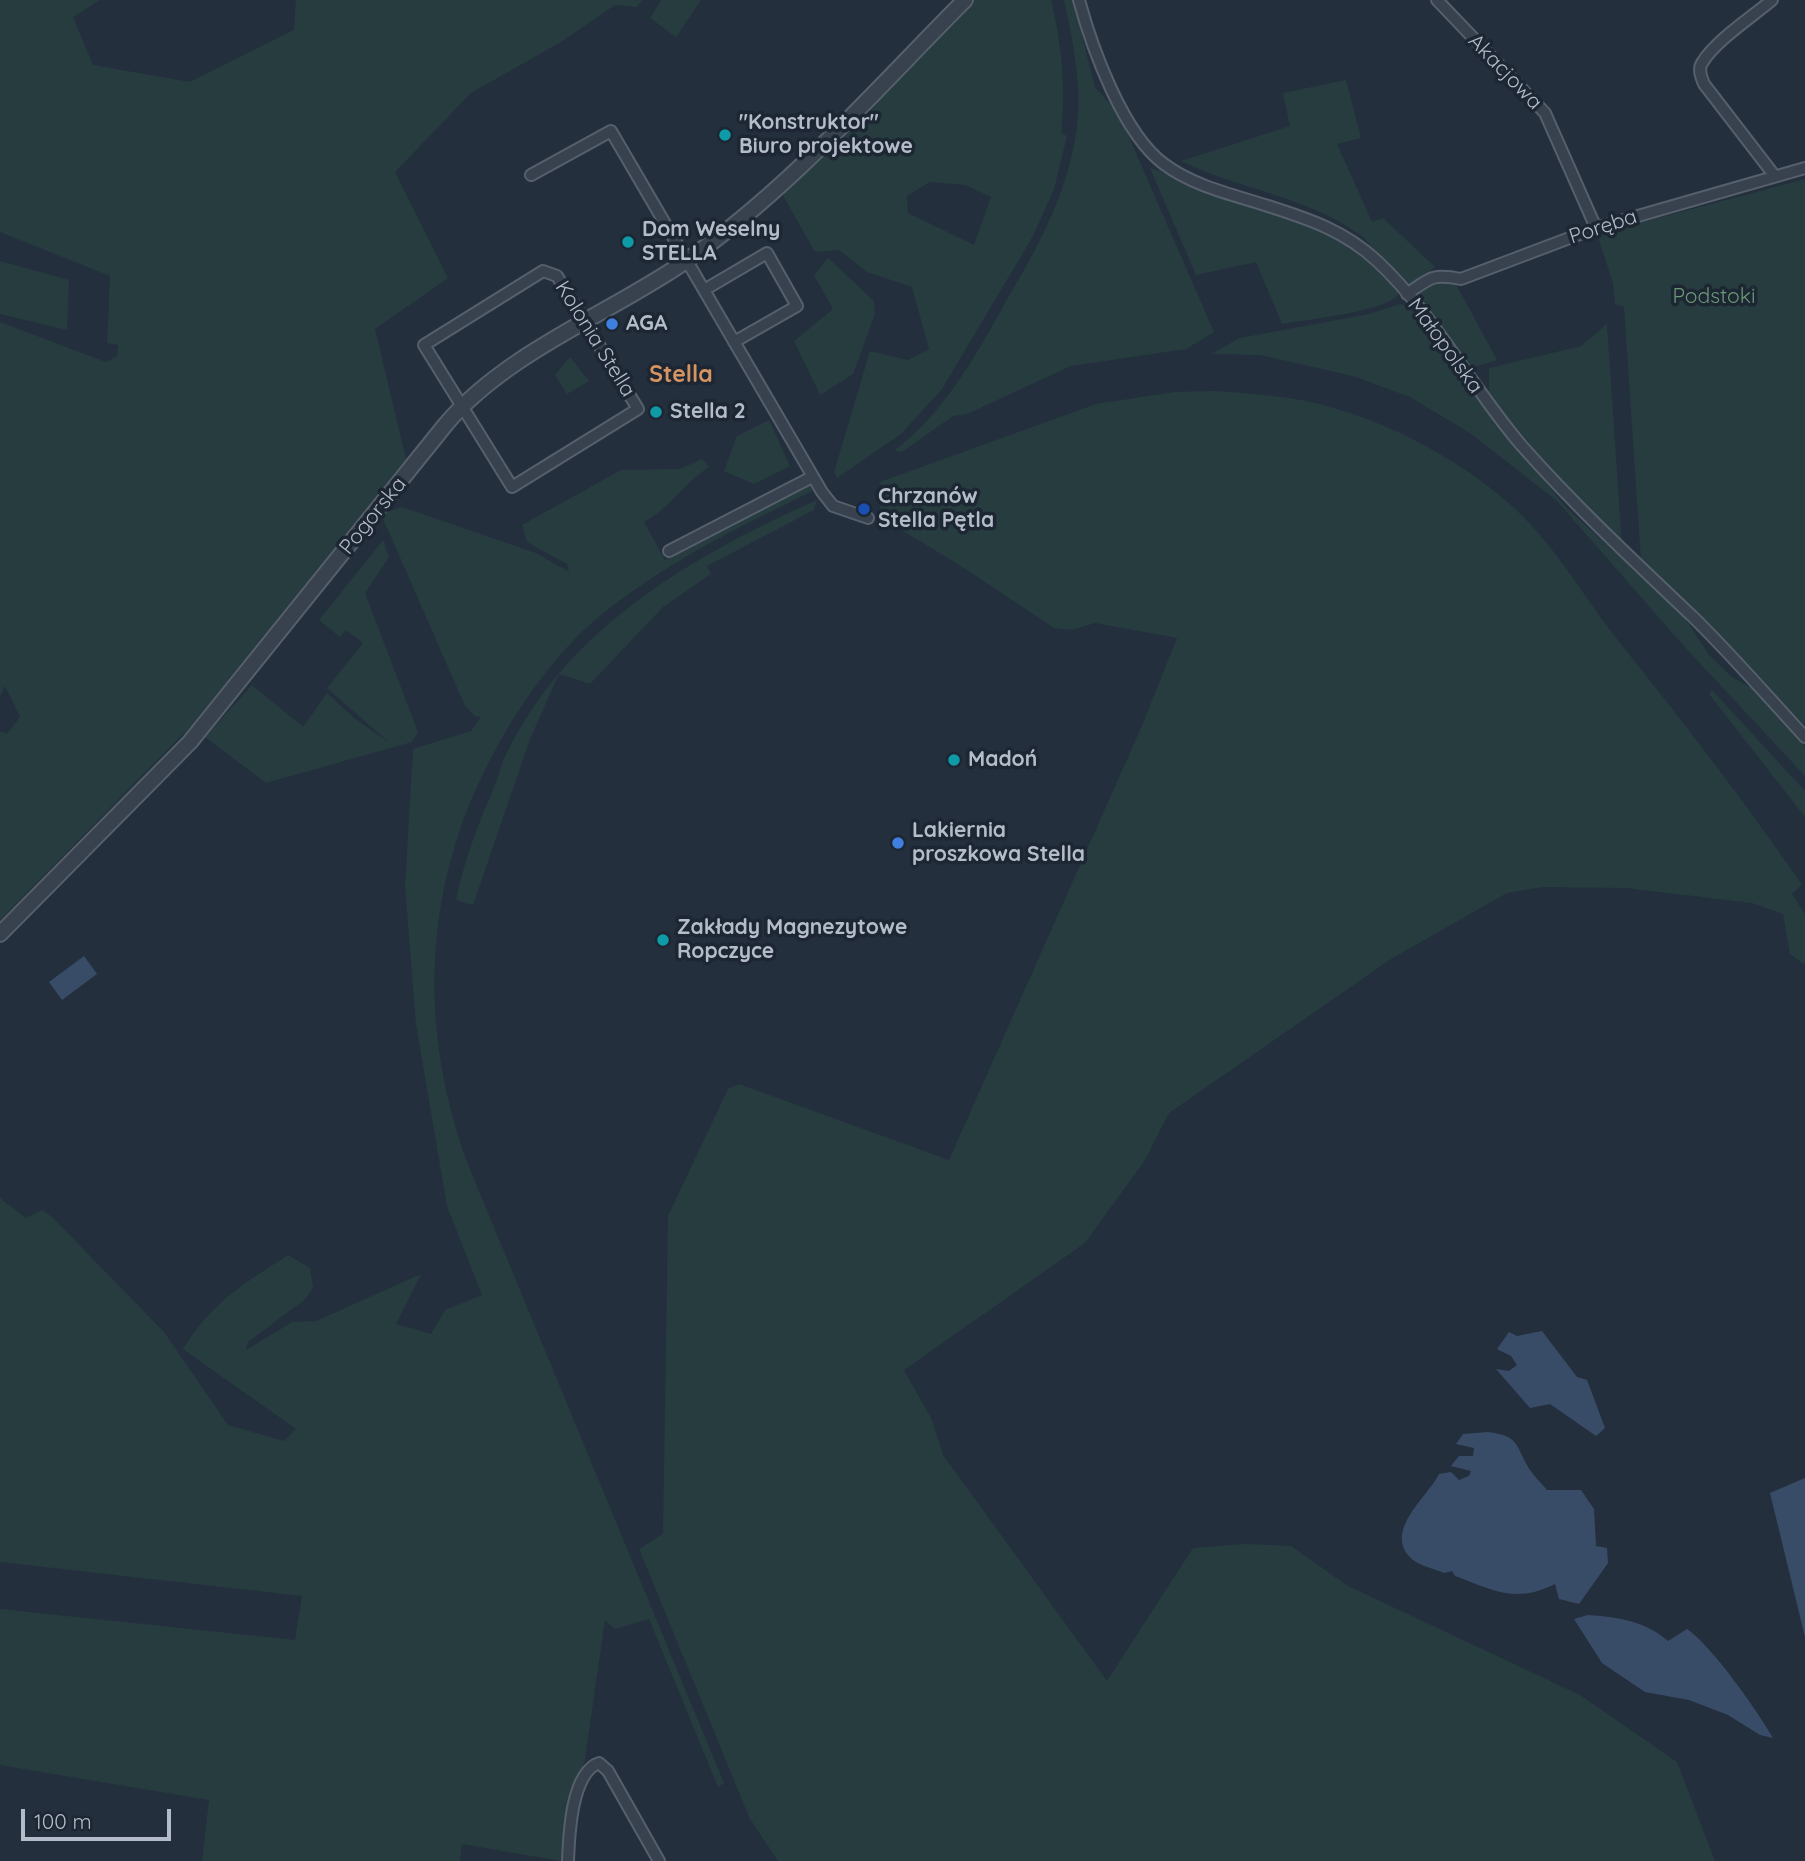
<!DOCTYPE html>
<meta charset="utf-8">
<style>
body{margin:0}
#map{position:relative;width:1805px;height:1861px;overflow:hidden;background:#242f3e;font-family:Quicksand,sans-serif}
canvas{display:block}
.scale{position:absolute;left:21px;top:1809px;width:150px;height:32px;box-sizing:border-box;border:4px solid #b4bcc9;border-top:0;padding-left:9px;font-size:21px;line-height:24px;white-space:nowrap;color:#b4bcc9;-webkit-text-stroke:5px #1d2633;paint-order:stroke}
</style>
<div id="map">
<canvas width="1805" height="1861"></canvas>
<div class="scale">100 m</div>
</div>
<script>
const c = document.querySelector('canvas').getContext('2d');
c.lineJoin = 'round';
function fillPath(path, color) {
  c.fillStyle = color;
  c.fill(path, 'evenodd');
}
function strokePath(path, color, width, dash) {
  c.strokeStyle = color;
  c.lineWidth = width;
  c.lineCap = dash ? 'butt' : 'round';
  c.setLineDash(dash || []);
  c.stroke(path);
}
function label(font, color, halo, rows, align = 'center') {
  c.font = font + ' Quicksand,sans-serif';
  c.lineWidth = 7;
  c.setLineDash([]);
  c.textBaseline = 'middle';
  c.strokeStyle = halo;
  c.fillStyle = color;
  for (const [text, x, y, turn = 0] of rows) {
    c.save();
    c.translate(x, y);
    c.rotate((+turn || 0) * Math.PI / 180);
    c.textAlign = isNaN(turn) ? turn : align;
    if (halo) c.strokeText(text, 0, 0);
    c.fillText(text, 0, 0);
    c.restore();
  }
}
const green = new Path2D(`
 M0,0H100L73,17L93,65L190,82L294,30L296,0H642L637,7L615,5L561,42L471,93L395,172L448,278L375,329L406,459L191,726L0,920V731L7,734L20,717L5,686L0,696V322L106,362L117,356L118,345L107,343L110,276L0,232Z
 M661,0H701L676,37L650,18Z
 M973,0H1051C1062,45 1066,88 1061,133L1067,136L1054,189L1033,236L942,389L901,434L837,478L834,472L870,351L908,360L929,349L912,287L867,272L839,250L815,252L781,192ZM930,182L966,185L991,197L974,245L908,213L907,196Z
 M1064,0H1073L1095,87L1119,114L1214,332L1186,349L1071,366L967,414L953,416L902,452L894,451C945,411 974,359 1005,303C1038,247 1068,193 1077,127C1082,85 1073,41 1064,0Z
 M1346,80L1361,138L1337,144L1372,222L1383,218L1435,267L1412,285C1398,284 1374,245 1359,234C1308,197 1238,189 1181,161L1290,126L1283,93Z
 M1150,168C1168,172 1182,184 1199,190C1279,217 1343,224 1399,294C1389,311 1304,320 1282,324L1256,262L1196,275Z
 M1805,179V726L1641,560L1624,307L1615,304L1613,283L1596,231L1606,232Z
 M828,258L874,301L875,314L853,374L820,395L794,341L833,309L814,275Z
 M0,261L69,280L67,330L0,314Z
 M1439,279L1457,286L1497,360L1472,368L1415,299V292Z
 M1400,304L1409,307L1494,420L1564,505L1685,618L1709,655L1732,677L1752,688L1805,746V776L1682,644L1557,501L1470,433L1410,397L1353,376L1260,355L1211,354L1240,338L1369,314Z
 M1607,324L1622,546L1567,488L1489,395V368L1581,346Z
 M570,357L589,381L567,394L555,375Z
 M1214,391C1254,394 1296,396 1334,408C1402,427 1485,474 1532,526C1566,563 1590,606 1621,644C1684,723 1745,802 1802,885L1792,894L1805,914V965L1790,954L1783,914L1752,903L1626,888L1542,887L1507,893L1391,959L1169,1113L1145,1160L1085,1243L904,1370L932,1420L943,1455L1107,1681L1193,1548L1245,1544L1291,1546L1348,1586L1580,1695L1677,1762L1715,1861H778L750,1819L639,1549L663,1534L668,1216L728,1089L739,1084L949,1160L1141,728L1177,638L1095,623L1072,630L1054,628L964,568L877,515L885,495L880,482L1096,404L1175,392Z
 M769,420L790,466L754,484L724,471L737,436Z
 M702,459L709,467C683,484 670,508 644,522L665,560L808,483L813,491C738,527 659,566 595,620C560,650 530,691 506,731C425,867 414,1014 467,1162L724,1783L718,1787L649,1619L615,1629L605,1620L585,1759L569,1810L561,1861L462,1844L460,1861H202L209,1800L0,1765V1609L295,1640L302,1596L0,1562V1198L26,1218L42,1210L52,1217L164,1332L228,1425L284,1441L296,1429L183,1349C213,1301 242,1285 288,1255L310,1268L313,1288L304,1300L248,1342L246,1350L292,1322L316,1321L421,1274L396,1324L431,1334L445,1310L482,1295L447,1206L416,1024L405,887L413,749L471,731L481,717L475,716L465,706L381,514L402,507L536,553L569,572L567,564L527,542L522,525L621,470L680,469Z
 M817,500L814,510L707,566L711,574L663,607L590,684L559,674L530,739L473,905L456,900C466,855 477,827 495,785C499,775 501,764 506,755C566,628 694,555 817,500Z
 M383,540L389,557L365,593L418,732L412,742L266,783L205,737L252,685L303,727L327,693L354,718L390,743L327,688L363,643L346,630L340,637L319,620Z
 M1712,690L1805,791V817L1709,694Z`);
const water = new Path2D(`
 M84,956L97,974L62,1000L49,982Z
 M1542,1331L1577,1377L1587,1380L1605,1428L1596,1436L1550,1404L1530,1408L1496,1369L1509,1371L1517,1365L1511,1356L1497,1349L1509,1332L1517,1336Z
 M1488,1432C1519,1436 1515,1444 1528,1467C1533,1475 1541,1483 1547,1490H1581L1594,1509L1596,1546L1607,1548L1608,1563L1579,1604L1559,1599L1555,1584C1515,1604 1493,1590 1455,1576L1452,1571L1444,1573C1435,1569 1421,1566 1413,1560C1381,1532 1428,1497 1439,1474L1451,1472L1459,1480L1469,1476L1471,1471L1451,1466L1459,1456H1473L1474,1448L1456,1444L1463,1434Z
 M1805,1478V1637L1770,1493Z
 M1588,1615C1618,1617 1645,1621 1668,1641L1687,1629C1712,1646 1757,1710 1773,1738L1760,1735L1728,1715L1689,1700L1645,1692L1602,1663L1574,1619Z`);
const minor = new Path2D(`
 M1079,0C1092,48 1123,134 1164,164C1193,186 1234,195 1268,206C1309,219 1345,231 1377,261C1434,314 1471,387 1522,446C1575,506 1633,560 1692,616C1731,654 1768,697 1805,737
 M1437,0L1545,113L1596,228
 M1772,0C1752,17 1715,41 1702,63C1698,69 1701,77 1704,84L1774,175
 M531,175L611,131L822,492L833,506L868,518
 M543,271L557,276L638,409L512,487L424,345Z
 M704,290L767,253L797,306L734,342
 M1407,294C1430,278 1433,273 1461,279L1596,228L1805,168
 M669,551L812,477
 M568,1861C569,1836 571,1773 599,1763L608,1771L659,1861`);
const tertiary = new Path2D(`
 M0,934L190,742L446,424C507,352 609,314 686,261C790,189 876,89 965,0`);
const markers = [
 [725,135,7,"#0f9aa8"],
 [628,242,7,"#0f9aa8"],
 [612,324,7,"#3f7fe0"],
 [656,412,7,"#0f9aa8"],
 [864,509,7,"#1a4fb4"],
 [954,760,7,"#0f9aa8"],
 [898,843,7,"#3f7fe0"],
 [663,940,7,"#0f9aa8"]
];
const streetNames = [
 ["Akacjowa",1505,72,46],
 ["Poręba",1603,227,-18],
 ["Kolonia Stella",595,339,58],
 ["Małopolska",1445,346,54],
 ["Pogorska",373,516,-51]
];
const poiNames = [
 ["\"Konstruktor\"",739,123],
 ["Biuro projektowe",739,147],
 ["Dom Weselny",642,230],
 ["STELLA",642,254],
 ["AGA",626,324],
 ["Stella 2",670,412],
 ["Chrzanów",878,497],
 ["Stella Pętla",878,521],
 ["Madoń",968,760],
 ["Lakiernia",912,831],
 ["proszkowa Stella",912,855],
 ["Zakłady Magnezytowe",677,928],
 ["Ropczyce",677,952]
];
const parkNames = [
 ["Podstoki",1714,297]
];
const neighbourhoodNames = [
 ["Stella",681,375]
];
fillPath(green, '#263c3f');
fillPath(water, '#394c67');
strokePath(minor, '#565f6c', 14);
strokePath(tertiary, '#565f6c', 18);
strokePath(minor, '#38414e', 10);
strokePath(tertiary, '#38414e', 14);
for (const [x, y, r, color] of markers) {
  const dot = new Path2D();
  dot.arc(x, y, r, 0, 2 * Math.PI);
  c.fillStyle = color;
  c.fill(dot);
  strokePath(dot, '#1d2633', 2.5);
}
label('21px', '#b4bcc9', '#1d2633', streetNames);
label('bold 21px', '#b4bcc9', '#1d2633', poiNames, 'left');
label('21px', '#6b9a76', '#1d2633', parkNames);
label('bold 23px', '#d59563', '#1d2633', neighbourhoodNames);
</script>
